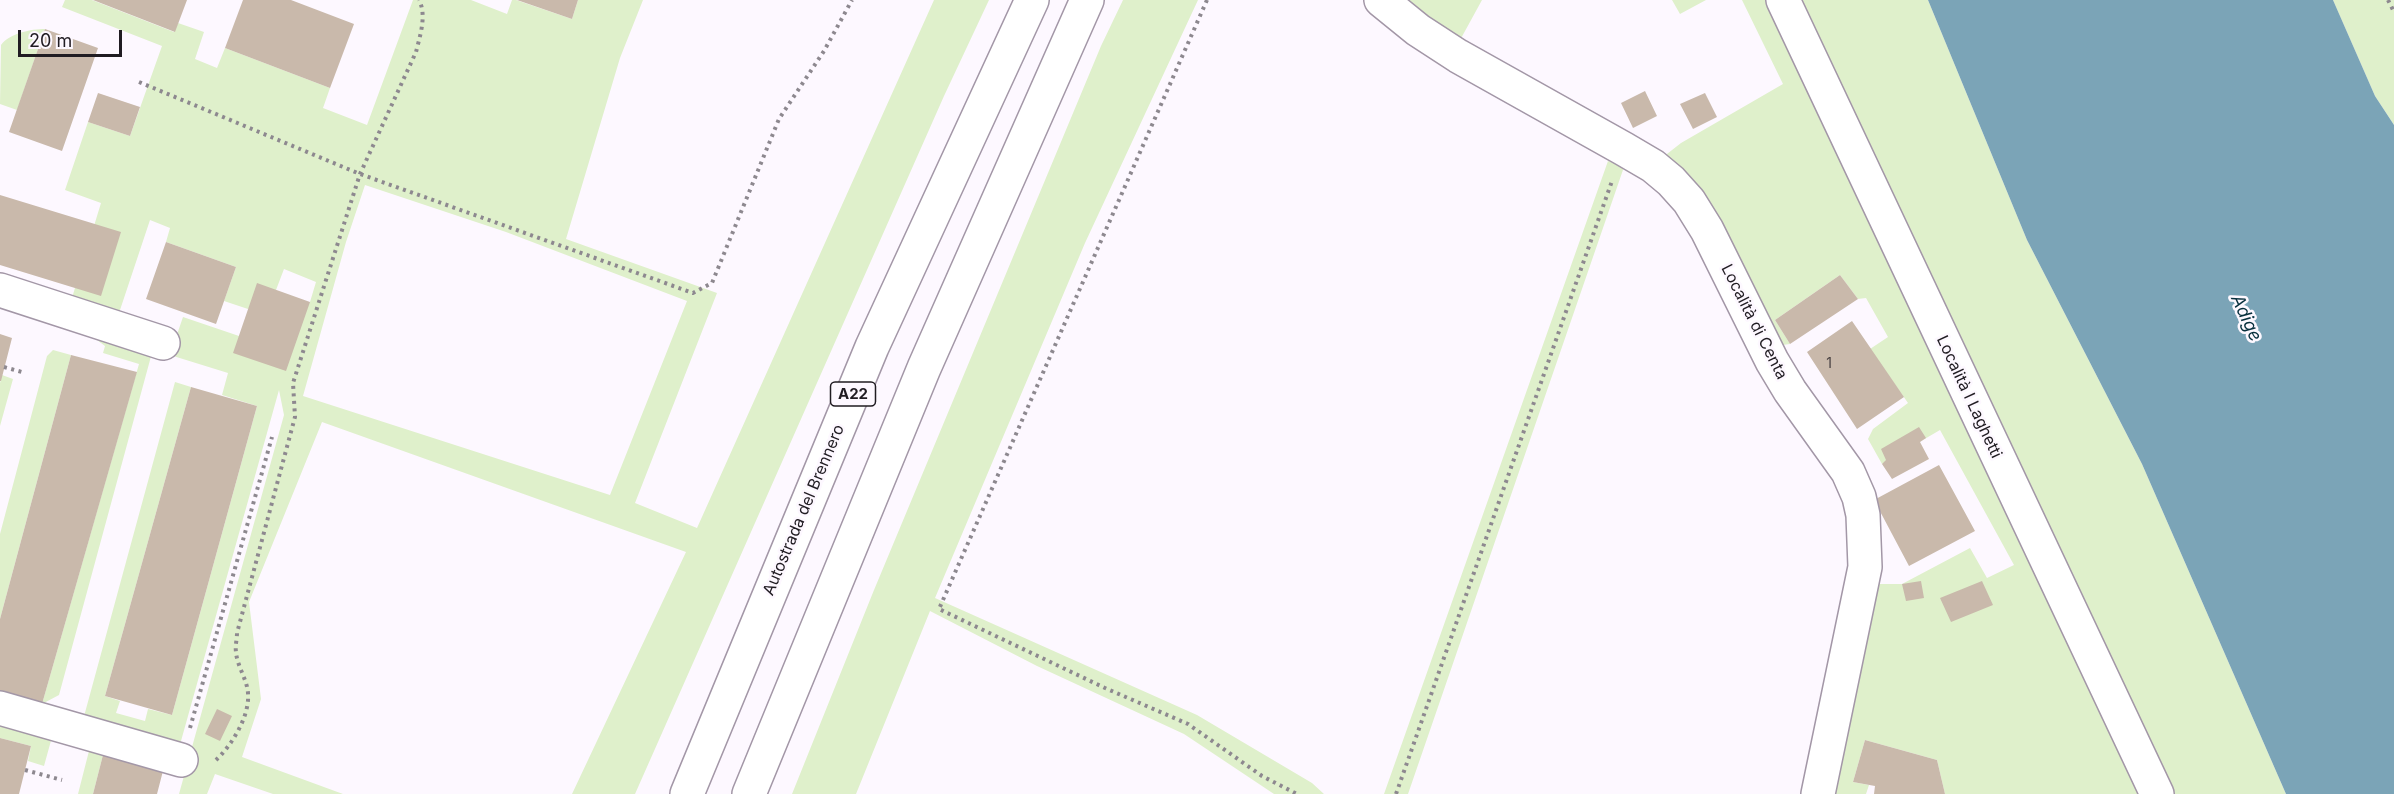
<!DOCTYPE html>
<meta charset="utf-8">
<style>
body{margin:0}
#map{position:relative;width:2394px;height:794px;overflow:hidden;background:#fdf8ff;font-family:Inter,sans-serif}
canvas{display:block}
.scale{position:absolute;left:18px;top:30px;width:104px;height:27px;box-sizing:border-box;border:3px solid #201c22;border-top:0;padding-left:8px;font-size:18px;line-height:21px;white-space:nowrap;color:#201c22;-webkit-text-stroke:4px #fdf8ff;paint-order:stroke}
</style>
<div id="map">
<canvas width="2394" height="794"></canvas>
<div class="scale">20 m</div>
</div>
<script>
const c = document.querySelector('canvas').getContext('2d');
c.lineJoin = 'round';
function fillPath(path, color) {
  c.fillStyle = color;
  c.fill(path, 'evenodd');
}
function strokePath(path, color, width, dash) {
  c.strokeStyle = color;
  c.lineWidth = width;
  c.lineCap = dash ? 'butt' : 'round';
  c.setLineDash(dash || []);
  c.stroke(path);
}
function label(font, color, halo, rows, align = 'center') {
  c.font = font + ' Inter,sans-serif';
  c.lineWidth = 5;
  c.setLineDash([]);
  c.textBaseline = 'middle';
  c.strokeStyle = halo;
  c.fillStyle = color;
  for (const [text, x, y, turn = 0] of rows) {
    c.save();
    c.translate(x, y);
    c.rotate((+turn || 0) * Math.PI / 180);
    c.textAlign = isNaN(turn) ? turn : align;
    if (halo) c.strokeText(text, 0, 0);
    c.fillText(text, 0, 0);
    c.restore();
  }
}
const green = new Path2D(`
 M65,0H92L174,32L178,23L204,32L195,59L217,68L225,48L330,88L323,108L367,125L413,0H471L507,14L512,0H516L572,19L578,0H643L620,58L566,239L717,293L635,503L697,528L934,0H989L944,96L635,794H572L686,552L322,422L249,602L261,699L242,757L343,794H273L215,774L207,794H179L284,415L279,390L181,741L173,745L83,720L175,382L191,387L105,696L120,701L116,713L145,721L148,709L172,715L257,406L222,395L228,373L170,355L183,317L239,336L310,302L316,282L284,269L276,290L248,309L224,301L236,267L166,242L170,228L150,220L118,316L71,301L101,203L65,190L88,122L130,136L162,46L62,7ZM365,185L506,232L687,301L610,495L303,396L346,242Z
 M1123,0H1198L1085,243L935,598L1197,715L1312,783L1324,794H1274L1184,734L1037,666L930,611L856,794H792L874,590L1101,46Z
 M1405,0H1482L1459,42Z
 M1672,0H1706L1680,14Z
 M1742,0H1771L2143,794H1945L1937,760L1865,740L1853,782L1869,785L1866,794H1829L1878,584H1902L1970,548L1987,578L2014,565L1940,430L1882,464L1868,439L1873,429L1908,403L1870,349L1888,337L1866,298L1858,299L1840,275L1775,320L1790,344L1775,346L1658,161L1681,143L1783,84Z
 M1795,0H1928L2027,240L2142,464L2286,794H2168Z
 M2333,0H2394V125L2375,96Z
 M45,29L17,110L0,104L1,45C10,33 31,29 45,29Z
 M1608,161L1624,167L1408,794H1384Z
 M93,337L153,349L59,695L42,704L139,364L103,353L105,346Z
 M53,350L71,355L0,619V534L47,356Z
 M2,375L13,379L0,426V383Z
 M0,722L52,737L44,766L28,761L31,746L0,738Z
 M90,747L104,751L93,794H78Z`);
const water = new Path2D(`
 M1928,0H2333L2375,96L2394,125V794H2286L2142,464L2027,240Z`);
const building = new Path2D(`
 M93,0H187L175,32Z
 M243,0H291L354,24L330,88L225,48Z
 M517,0H578L572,19Z
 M45,29L98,48L62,151L9,132Z
 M1645,91L1657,116L1633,128L1621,103Z
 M98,93L140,107L130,136L88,122Z
 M1705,93L1717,117L1693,129L1680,104Z
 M0,195L121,232L101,296L0,265Z
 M166,242L236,267L216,324L146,299Z
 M1840,275L1858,299L1790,344L1775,320Z
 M257,283L310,302L286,371L233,353Z
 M1852,321L1904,397L1857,429L1807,352Z
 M0,334L12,338L1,381H0Z
 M71,355L137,372L42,704L0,693V619Z
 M191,387L257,406L172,715L105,696Z
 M1919,427L1926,438L1920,442L1929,459L1892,479L1882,464L1886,460L1881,449Z
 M1939,465L1975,531L1909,566L1874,500Z
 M1921,581L1924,598L1906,601L1902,584Z
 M1982,581L1993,605L1951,622L1940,598Z
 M217,709L232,716L220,741L205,734Z
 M0,738L31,746L19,794H0Z
 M1865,740L1937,760L1945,794H1874L1875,786L1853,782Z
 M104,751L164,767L157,794H93Z`);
const path = new Path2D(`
 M1207,0L939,609L1105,688L1188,724L1262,776L1297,794
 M2388,0L2394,12
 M139,82L360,174L693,293L712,283L779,119L824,51L852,0
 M4,367L22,372
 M190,728L272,437
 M216,760C232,745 250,716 248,693C247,679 237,666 236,652C235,646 237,639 237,633L295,417L293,383L360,174L416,52C420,36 427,15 419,0
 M25,770L62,780
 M1396,794L1612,181`);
const minor = new Path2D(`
 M1381,0L1418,30L1458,56L1624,149L1653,166L1671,181L1689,201L1707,230L1772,361L1790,391L1848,472L1859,497L1863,515L1865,567L1818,794
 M1783,0L2157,794
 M0,290L163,343
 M0,708L181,760`);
const highway = new Path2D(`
 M687,794L872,347L1032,0
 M749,794L924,368L1087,0`);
const numberNames = [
 ["1",1829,364]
];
const shields = [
 [853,394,45]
];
const shieldNames = [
 ["A22",853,394]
];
const streetNames = [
 ["Località di Centa",1754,322,63],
 ["Località I Laghetti",1969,397,65],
 ["Autostrada del Brennero",804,510,-67]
];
const waterNames = [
 ["Adige",2246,318,65]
];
fillPath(green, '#dff0cb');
fillPath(water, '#7ba4b7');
fillPath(building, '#c9b9ab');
strokePath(minor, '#a397a7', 36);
strokePath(highway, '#a397a7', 36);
strokePath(path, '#8d888f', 4, [3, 4.5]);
strokePath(minor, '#fff', 33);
strokePath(highway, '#fff', 33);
label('14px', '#4a4344', null, numberNames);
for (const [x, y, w] of shields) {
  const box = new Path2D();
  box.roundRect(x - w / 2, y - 12, w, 24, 4.5);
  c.fillStyle = '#fdf8ff';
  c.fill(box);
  strokePath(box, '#201c22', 1.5);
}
label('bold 15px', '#201c22', null, shieldNames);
label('16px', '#201c22', '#fdf8ff', streetNames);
label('italic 18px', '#072f3d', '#fdf8ff', waterNames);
</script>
